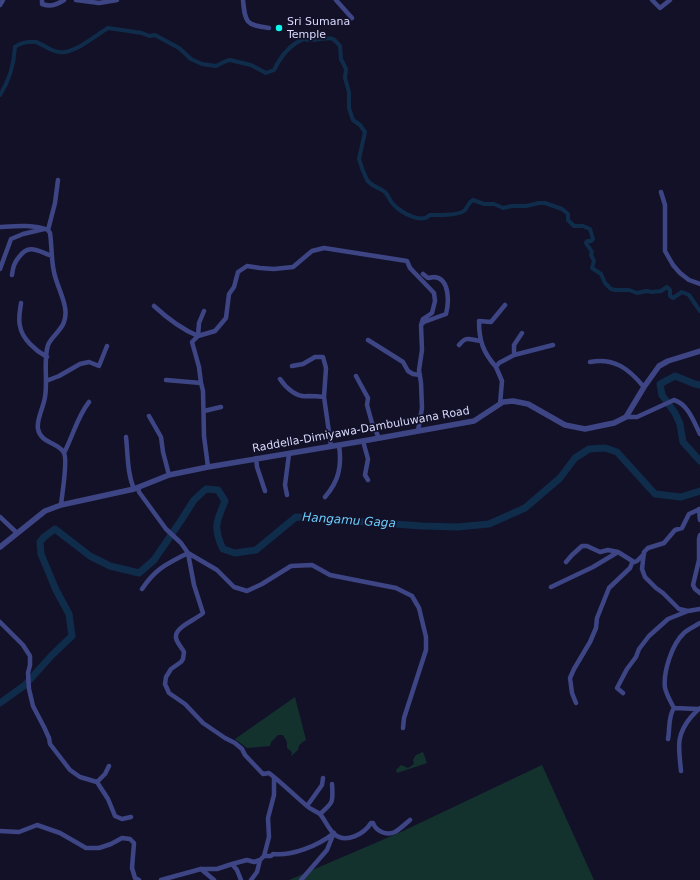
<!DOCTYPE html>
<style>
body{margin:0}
canvas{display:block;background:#121128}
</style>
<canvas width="700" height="880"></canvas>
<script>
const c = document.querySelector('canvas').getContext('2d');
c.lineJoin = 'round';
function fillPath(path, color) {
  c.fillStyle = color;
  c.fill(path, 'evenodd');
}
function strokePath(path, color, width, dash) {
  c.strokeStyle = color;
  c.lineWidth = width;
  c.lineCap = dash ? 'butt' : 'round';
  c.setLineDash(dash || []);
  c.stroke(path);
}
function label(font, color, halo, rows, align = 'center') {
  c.font = font + ' "DejaVu Sans",sans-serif';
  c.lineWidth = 3.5;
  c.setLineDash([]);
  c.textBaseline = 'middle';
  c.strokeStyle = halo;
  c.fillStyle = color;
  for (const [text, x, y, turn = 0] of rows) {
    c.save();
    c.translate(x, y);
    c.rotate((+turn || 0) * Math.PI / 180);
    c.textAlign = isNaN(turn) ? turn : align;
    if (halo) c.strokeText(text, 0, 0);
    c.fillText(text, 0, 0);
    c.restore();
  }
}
const green = new Path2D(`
 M295,697L306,740C301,743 299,744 298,750L291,756L292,752L287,748V742L283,735H278L271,742L270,746L247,748L235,739Z
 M423,752L427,763L397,773L396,770L401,765L408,768L414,764L413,760L416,755Z
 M542,765L594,880H289L401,832Z`);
const canal = new Path2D(`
 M0,95C9,81 14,63 15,47C19,43 30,41 36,42C45,45 53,54 65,52C80,49 95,36 108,28L142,33L149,36L155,35L179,48L191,59L202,64L216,66L226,61L230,60L251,65L266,73L274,70C280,58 290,44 304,39C313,42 328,36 333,39C336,41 338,44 340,46L341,59L346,69L345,78L349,92V108L353,120L360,125L365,132L359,159C361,166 364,174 367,180C372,187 379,187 385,192C389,196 390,202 394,205C402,213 421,224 430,215C438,215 460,216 465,210C468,206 468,203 473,200L484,204H494L503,208L512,206H526L539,203H545L562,209L568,214V220L574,226H583L590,229L593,239L591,241H587L586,243L592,252L591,255L594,261L592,268L601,274L605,283L611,289L615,290H629L637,293L646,291L652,292L661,291L667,287L670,290V296L673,298L682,292L689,295L700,311`);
const river = new Path2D(`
 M700,385L695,384L675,376L660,384L662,395L675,413L680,424L683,442L700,461
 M0,703L25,685L52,655L72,636L69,614L56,590L41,554L40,542L44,537L55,529L90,556L110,566L139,573L154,560L180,522L194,500L206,489L218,490L225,501C216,522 213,528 223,549L235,553L256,550L296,517L422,526L457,527L489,524L525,508L560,478L575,458L589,449L605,448L617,452L655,494L681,497L700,491`);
const minor = new Path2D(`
 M42,0V4C51,7 56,5 64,0
 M76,0L99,3L117,0
 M243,0C245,23 246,25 269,28
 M336,0L352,18
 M652,0L660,8L670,0
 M0,5L3,0
 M661,192L665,205V251L673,265L680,273L689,280L700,284
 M0,227C15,226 33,224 48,230L50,233C52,246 51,259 54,272C57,288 70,307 64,322C61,331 51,337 48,345C43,361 48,380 45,397C44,406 36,420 38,429C41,444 59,442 64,453C68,461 62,494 61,505
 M48,230L55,203L58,180
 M0,269L11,239L23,234L44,229
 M12,275C13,267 14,263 19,257C29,243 38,251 52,256
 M21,303C20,311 18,319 20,326C22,339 36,351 47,357
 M154,306C167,318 181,329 198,336L199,323L204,311
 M422,324L424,322L446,314C449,303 450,278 434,277C432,277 430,278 428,278L423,274
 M368,340L403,362L408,371L413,374L420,375
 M459,345C467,335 470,340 481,341
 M514,355L553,345
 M590,362C614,357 629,369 644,387
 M292,366L303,364L315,357H323L326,368L324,397L331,446
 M496,367C483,352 479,341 479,321L491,322L505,305
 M356,376L368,398L367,405L372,423L379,438
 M280,379C286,388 297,398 308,396C315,396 317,396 324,397
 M166,380L201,383
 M46,381L59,376L80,364L89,362L99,366L107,346
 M500,404L502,381L496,367L499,363L514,355V345L522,333
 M204,411L221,407
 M149,416L161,437L163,452L169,475
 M626,417H637L674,400C688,404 694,422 700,434
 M126,437C128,454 127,473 134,489
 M363,441L368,459L365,475L368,480
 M64,453C73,436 77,417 89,402
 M256,458L257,467L265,491
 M208,467L204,436L203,391L201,383L199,367L192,342L198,336L215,331L226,318L229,294L234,287L238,272L247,266L260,268L274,269L293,267L312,251L324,248L407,261L410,268L434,293L435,301L432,313L423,319L421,325L422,350L419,370L421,383L422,408L418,431
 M138,487L139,492L166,529L181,543L188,553L194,585L203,613C196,620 174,627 176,638C177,643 182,648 184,652L183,659L181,662L171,669L166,677L165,684L169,693L185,704L203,723L225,738L235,743L242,749L245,755L263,774L269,773C282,783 294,795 307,806C310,809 316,811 320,814C325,820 328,828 334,834C346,844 364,834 371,823H373C376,831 386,836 395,832C400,829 405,824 410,820
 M287,495L285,485L289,454
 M325,497C339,481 342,466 339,445
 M699,509L700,520
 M700,509L689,514L682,528L675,530L664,543L648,548L644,552L642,569L645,577L656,588L663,593L679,609L688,611L700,609
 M0,517L17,533
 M700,535L699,539V560L693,585L695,589L700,593
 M566,562L572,555L582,546H587L600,552L608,550L618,552L634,562
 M551,587L593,567L618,552
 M142,589C156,568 167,564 188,553L217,570L234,587L247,591L262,584L291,566L312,565L330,575L396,588L412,596L419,608L426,637V650L404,718L403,728
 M0,622L23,645L30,656V665L28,673L29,689L33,706L44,727L49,738L50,744L70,770L80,777L97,782L108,799L115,816L122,819L131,817
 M623,693L617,688L627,669L636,657L639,649L649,636L668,619L688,611
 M576,703L572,693L570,678L574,669L590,642L596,628L597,618L609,588L630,568L632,563L637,561L644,554
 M698,709L674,708C670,701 667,695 665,688C663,672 672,644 684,633C688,629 695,626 700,623
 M668,739C670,729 668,716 674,708
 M681,771C679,749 675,736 691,717C694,714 696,711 700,708
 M97,782L105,774L109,766
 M307,806L322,785L323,778
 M320,814C334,802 333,802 332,784
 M0,831L19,832L37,825L60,833L86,848H99L111,844L122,838L130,839L134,843L132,868L135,878L139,880
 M264,856H271L273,854C292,856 318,846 334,833
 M232,864L247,860L254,862L260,860L264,856L269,837L268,818L274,795V777
 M201,869L214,880
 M161,880L201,869H217L232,864L237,870L241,880
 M251,880L257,872L260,860
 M301,880L327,850L333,835`);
const tertiary = new Path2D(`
 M0,547L45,511L61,505L134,489L169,475L208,467L363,441L474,421L503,402L513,401L528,404L565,425L585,429L614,423L626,417L644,387L659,366L668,361L700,351`);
const markers = [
 [279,28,4,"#0df7ee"]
];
const poiNames = [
 ["Sri Sumana",287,22],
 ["Temple",287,35]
];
const streetNames = [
 ["Raddella-Dimiyawa-Dambuluwana Road",361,430,-10]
];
const waterNames = [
 ["Hangamu Gaga",349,521,4]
];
fillPath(green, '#14322d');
strokePath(canal, '#0f2c4a', 4);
strokePath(river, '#0f2c4a', 7);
strokePath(minor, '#3e4585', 4.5);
strokePath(tertiary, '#3e4585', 5.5);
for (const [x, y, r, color] of markers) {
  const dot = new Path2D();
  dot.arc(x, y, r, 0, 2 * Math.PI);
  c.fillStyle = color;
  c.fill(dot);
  strokePath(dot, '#121128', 1.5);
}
label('11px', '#dadafe', '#121128', poiNames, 'left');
label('11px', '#dadafe', '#121128', streetNames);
label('italic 12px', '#6bcbfa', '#121128', waterNames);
</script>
